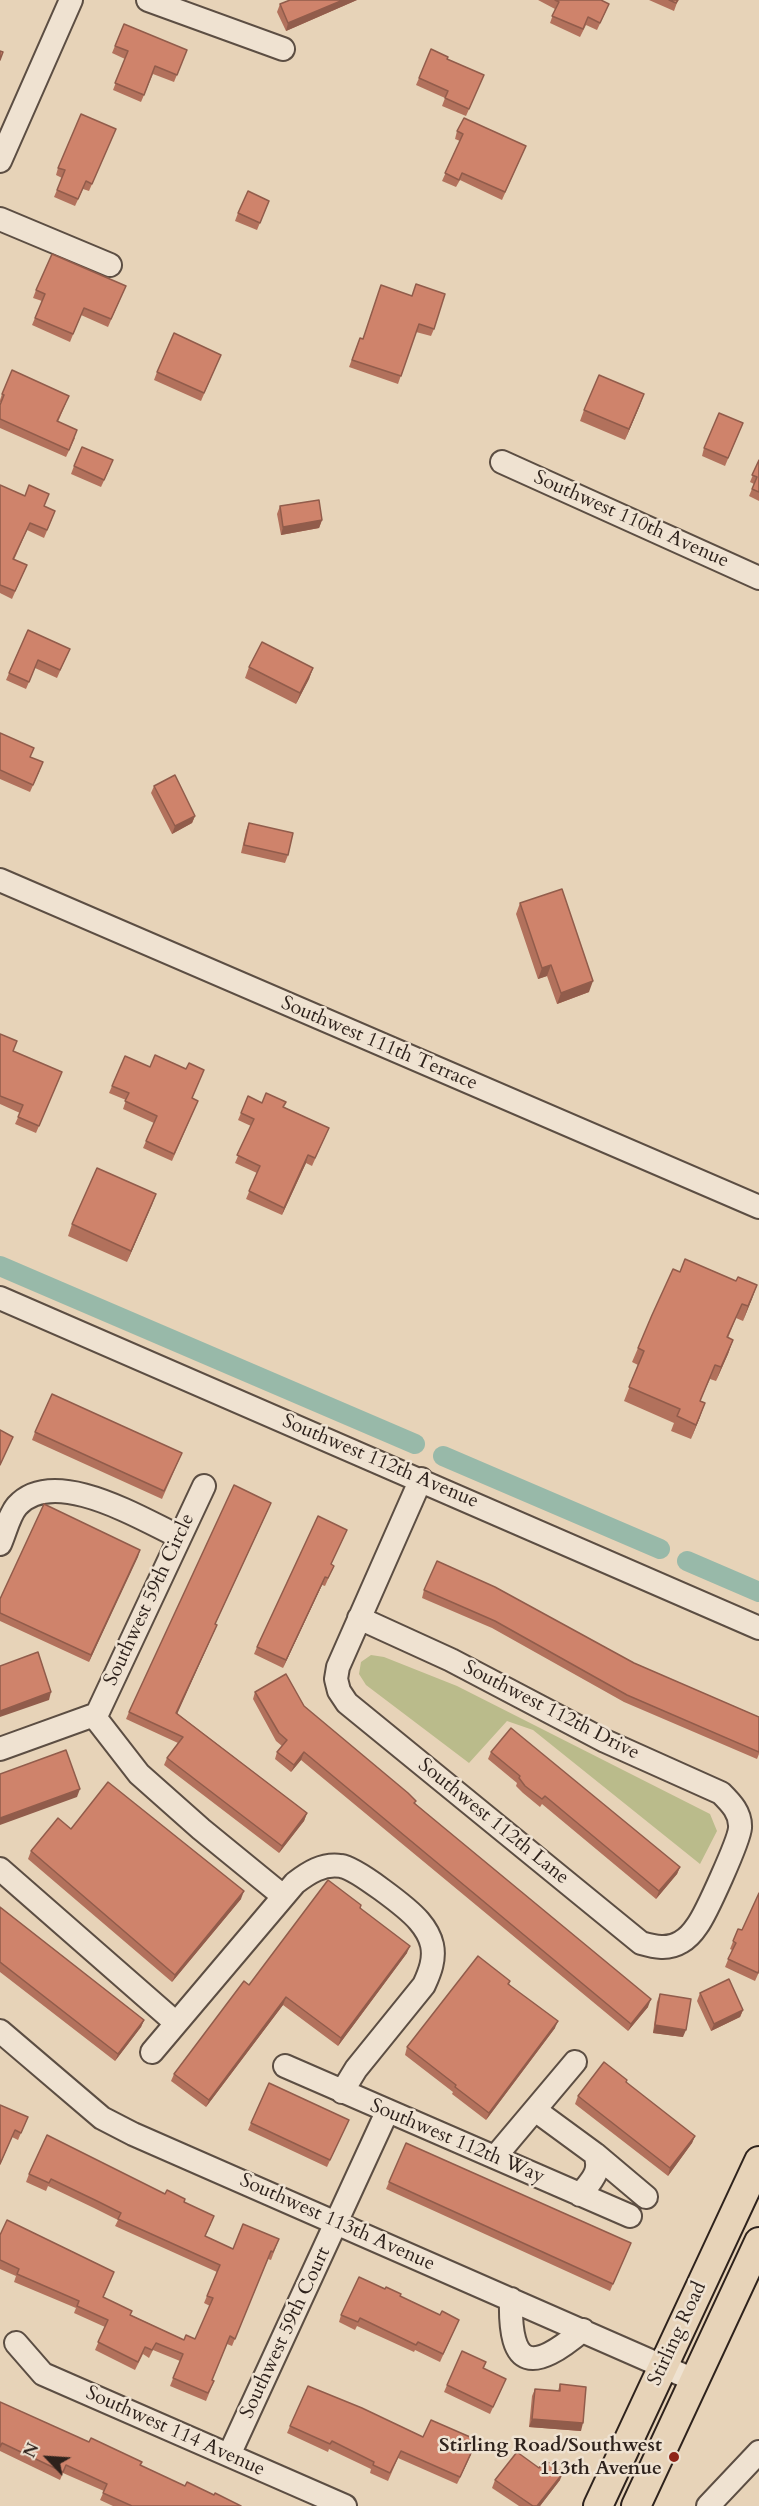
<!DOCTYPE html>
<style>
body{margin:0}
#map{position:relative;width:759px;height:2506px;overflow:hidden;background:#e7d3b8;font-family:Cardo,serif}
canvas{display:block}
.north{position:absolute;left:18px;top:2428px;width:60px;height:60px;-webkit-text-stroke:4px #efe2d1;paint-order:stroke;rotate:295deg;font-size:16px;font-weight:700;line-height:24px;text-align:center;color:#2e221c}
.north::after{content:'';display:block;margin:auto;width:21px;height:27px;background:#2e221c;clip-path:polygon(50% 0,100% 100%,50% 72%,0 100%)}
</style>
<div id="map">
<canvas width="759" height="2506"></canvas>
<div class="north">N</div>
</div>
<script>
const c = document.querySelector('canvas').getContext('2d');
c.lineJoin = 'round';
function fillPath(path, color) {
  c.fillStyle = color;
  c.fill(path, 'evenodd');
}
function strokePath(path, color, width, dash) {
  c.strokeStyle = color;
  c.lineWidth = width;
  c.lineCap = dash ? 'butt' : 'round';
  c.setLineDash(dash || []);
  c.stroke(path);
}
function label(font, color, halo, rows, align = 'center') {
  c.font = font + ' Cardo,serif';
  c.lineWidth = 5;
  c.setLineDash([]);
  c.textBaseline = 'middle';
  c.strokeStyle = halo;
  c.fillStyle = color;
  for (const [text, x, y, turn = 0] of rows) {
    c.save();
    c.translate(x, y);
    c.rotate((+turn || 0) * Math.PI / 180);
    c.textAlign = isNaN(turn) ? turn : align;
    if (halo) c.strokeText(text, 0, 0);
    c.fillText(text, 0, 0);
    c.restore();
  }
}
const green = new Path2D(`
 M371,1655L384,1657L457,1686L710,1814L717,1831L700,1864L533,1730L507,1721L469,1763L366,1685L359,1674L361,1662Z`);
const canal = new Path2D(`
 M0,1266L415,1444
 M443,1456L660,1549
 M687,1561L759,1592`);
const minor = new Path2D(`
 M148,0L283,49
 M0,161L71,0
 M0,219L110,265
 M502,462L759,578
 M0,880L759,1207
 M0,1298L759,1628
 M0,1544C5,1533 9,1515 17,1506C54,1465 141,1519 180,1537
 M359,1618L451,1660L605,1741L721,1793C731,1803 741,1813 740,1828C739,1841 706,1914 697,1926C693,1932 688,1938 681,1942C668,1950 655,1947 641,1943L347,1703L339,1691L336,1679L338,1667L421,1479
 M94,1716L139,1774L201,1829L283,1896
 M0,1749L97,1714L204,1486
 M0,1869L176,2023
 M0,2031L102,2118L133,2134L694,2380
 M152,2052L295,1883C308,1873 323,1863 341,1866C356,1868 408,1908 419,1921C425,1928 430,1936 432,1945C435,1959 430,1972 424,1985L356,2069L342,2092
 M285,2066L630,2216
 M535,2110L595,2154C602,2172 591,2181 580,2195
 M595,2154L646,2197
 M495,2157L575,2062
 M511,2299C509,2371 533,2372 583,2330
 M16,2343L43,2374L345,2506
 M229,2455L387,2112
 M708,2506L759,2452`);
const major = new Path2D(`
 M598,2506L759,2161
 M636,2506L759,2242`);
const wall = new Path2D(`
 M357,0L286,31L277,12L280,4Z
 M538,0H601L606,11L597,30L586,25L580,37L550,23L555,9Z
 M649,0H678L674,11Z
 M124,24L187,50L174,82L153,74L141,102L113,90L125,59L112,53Z
 M447,59L484,75L466,116L442,106L445,98L416,85L419,78Z
 M116,129L89,191L83,189L75,206L54,197L62,178L56,175L58,168Z
 M457,131L526,146L502,200L460,180L456,187L442,181L460,141L455,139Z
 M269,201L257,230L235,221L238,213Z
 M381,285L434,329L431,336L416,332L398,384L349,367L360,338L363,339Z
 M126,286L108,327L81,315L70,342L32,325L42,301L33,298L36,290Z
 M221,355L201,401L154,380L157,372Z
 M2,394L66,403L58,422L75,438L66,457L0,428V405L1,402H0V400Z
 M640,405L625,440L580,421L584,410Z
 M743,423L725,466L702,456L704,448Z
 M759,460V501L749,496L754,484L750,482Z
 M74,466L110,468L101,487L71,474Z
 M0,485L45,506L52,519L44,538L27,530L14,560L27,565L12,599L0,593Z
 M280,506L322,520L319,528L281,535L277,514Z
 M28,630L70,649L57,678L35,668L26,689L6,680Z
 M249,667L313,668L309,679L296,704L245,678Z
 M0,733L31,757L40,770L30,792L0,779Z
 M154,786L195,816L192,823L172,834L151,793Z
 M249,823L288,855L285,863L241,853L246,831Z
 M520,903L589,992L557,1004L547,976L538,979L516,914Z
 M0,1034L13,1051L59,1079L36,1133L15,1124L20,1113L0,1104Z
 M150,1067L204,1070L192,1098L195,1108L172,1161L143,1148L154,1123L123,1109L126,1100L109,1093L112,1086Z
 M262,1103L284,1107L329,1128L312,1166L306,1163L282,1215L246,1199L257,1173L235,1163L251,1126L238,1120L241,1113Z
 M156,1194L127,1262L68,1236L72,1224Z
 M680,1272L757,1285L743,1321L736,1318L728,1338L733,1340L728,1354L716,1381L710,1379L700,1401V1417L691,1439L671,1431L674,1423L624,1401L638,1365L632,1362L638,1348Z
 M35,1432L182,1453L162,1499L32,1440Z
 M268,1510L215,1624L217,1625L214,1632L177,1713L307,1813L304,1821L279,1853L164,1765L167,1758L178,1743L126,1719L129,1712Z
 M344,1537L331,1564L334,1566L325,1586L322,1585L283,1668L254,1654L257,1647Z
 M140,1550L89,1662L0,1621V1599Z
 M424,1590L634,1663L759,1717V1754L757,1759L624,1702L492,1628L422,1598Z
 M255,1692L304,1706L648,2007L628,2031L301,1760L291,1772L275,1759L277,1752L282,1746L276,1741L253,1699Z
 M491,1752L680,1867L677,1874L656,1899L542,1804L540,1807L523,1793L516,1786L517,1783L488,1759Z
 M71,1829L241,1899L172,1982L28,1859L31,1851Z
 M361,1905L360,1908L407,1953L338,2046L283,2005L206,2107L171,2081L174,2074L249,1985Z
 M0,1907L144,2020L141,2027L115,2061L0,1972Z
 M738,1929L759,1972L755,1981L725,1967L732,1950L730,1949Z
 M510,1981L509,1984L555,2028L486,2120L452,2094L453,2092L405,2055L407,2047Z
 M700,1993L743,2010L740,2017L711,2031L697,2001Z
 M660,1994L683,2037L653,2033L657,2002Z
 M626,2083L695,2136L692,2143L668,2176L575,2104L578,2096Z
 M0,2105L28,2117L18,2140L12,2137L0,2165Z
 M349,2120L327,2167L248,2130L251,2123Z
 M29,2174L165,2194L184,2202L211,2224L205,2236L233,2249L279,2239L271,2260L268,2259L232,2346L227,2344L212,2380L214,2381L206,2401L170,2386L180,2361L153,2350L149,2358L143,2354L135,2370L95,2350L105,2327L74,2313L76,2308L14,2282L16,2276L0,2269V2235L114,2272L103,2298L131,2315L184,2340L195,2339L210,2306L204,2303L217,2272L115,2226L118,2220L94,2208L48,2186L46,2191L26,2182Z
 M389,2182L631,2243L610,2291L386,2189Z
 M385,2289L440,2315L459,2320L440,2362L415,2350L414,2352L357,2326L355,2330L339,2322L341,2315Z
 M486,2362L484,2368L503,2386L490,2414L444,2392L447,2385Z
 M560,2384L581,2431L529,2427L532,2396L535,2389L558,2391Z
 M0,2402L185,2486L214,2495L241,2506H113L100,2500L104,2491L63,2473L60,2480L0,2451Z
 M290,2426L423,2437L474,2448L457,2484L398,2458L388,2481L370,2473L371,2469L329,2449L328,2452L287,2433Z
 M539,2468L560,2480L540,2506H519L492,2488L495,2480Z`);
const shadedWall = new Path2D(`
 M343,0H357L286,31L288,23Z
 M644,394L640,405L625,440L629,429Z
 M322,520L319,528L281,535L283,527Z
 M313,668L309,679L296,704L300,693Z
 M195,816L192,823L172,834L175,826Z
 M551,965L547,976L538,979L542,968Z
 M593,981L589,992L557,1004L561,993Z
 M308,1155L306,1163L282,1215L284,1208Z
 M156,1194L152,1205L127,1262L131,1251Z
 M757,1285L752,1299L743,1321L748,1306Z
 M733,1340L728,1354L716,1381L721,1367Z
 M705,1403L700,1417L691,1439L696,1425Z
 M271,1503L268,1510L212,1631L215,1624Z
 M140,1550L138,1557L89,1662L91,1655Z
 M325,1577L322,1585L283,1668L286,1660Z
 M217,1625L214,1632L174,1721L176,1713Z
 M51,1692L49,1700L0,1717V1711Z
 M304,1752L301,1760L291,1772L294,1765Z
 M80,1789L77,1797L0,1825V1818Z
 M307,1813L304,1821L279,1853L282,1846Z
 M680,1867L677,1874L656,1899L659,1891Z
 M244,1891L241,1899L172,1982L175,1975Z
 M410,1946L407,1953L338,2046L341,2038Z
 M286,1997L283,2005L206,2107L209,2100Z
 M651,1999L648,2007L628,2031L631,2024Z
 M743,2010L740,2017L711,2031L714,2024Z
 M144,2020L141,2027L115,2061L118,2054Z
 M558,2021L555,2028L486,2120L489,2113Z
 M655,2025L686,2030L683,2037L653,2033Z
 M695,2136L692,2143L668,2176L670,2168Z
 M532,2419L583,2423L581,2431L529,2427Z
 M477,2440L474,2448L457,2484L460,2477Z
 M563,2473L560,2480L540,2506H537Z`);
const building = new Path2D(`
 M290,0H343L288,23L280,4Z
 M555,0H601L609,4L600,23L588,17L583,29L552,16L559,2Z
 M669,0H678L676,3Z
 M124,24L187,50L177,75L155,66L144,95L115,83L128,51L115,46Z
 M431,49L448,57L447,59L484,75L469,109L445,98L448,91L419,78Z
 M0,51L3,52L0,60Z
 M81,114L116,129L92,184L86,181L78,199L57,190L65,170L58,168Z
 M464,118L526,146L505,192L462,173L459,180L445,173L463,134L457,131Z
 M248,191L269,201L260,223L238,213Z
 M52,254L126,286L111,319L84,308L73,334L35,318L45,294L36,290Z
 M416,284L445,294L434,329L419,324L401,376L352,360L360,338L363,339L381,285L412,296Z
 M174,333L221,355L204,393L157,372Z
 M12,370L69,396L57,421L77,430L69,450L0,419V405L4,395L2,394Z
 M599,375L644,394L629,429L584,410Z
 M719,413L743,423L728,458L704,448Z
 M82,447L113,460L104,480L74,466Z
 M759,460V492L752,489L757,477L752,475Z
 M0,485L25,496L29,485L49,494L44,506L55,511L47,530L30,523L13,559L27,565L15,591L0,585Z
 M319,500L322,520L283,527L280,506Z
 M28,630L70,649L60,670L38,660L29,682L9,673Z
 M262,642L313,668L300,693L249,667Z
 M0,733L34,748L30,757L43,762L33,785L0,770Z
 M175,775L195,816L175,826L154,786Z
 M249,823L293,833L288,855L244,845Z
 M562,889L593,981L561,993L551,965L542,968L520,903Z
 M0,1034L17,1041L13,1051L62,1072L39,1126L18,1117L23,1105L0,1096Z
 M155,1055L186,1069L189,1063L204,1070L192,1098L198,1101L174,1154L146,1141L157,1116L125,1101L129,1093L112,1086L125,1056L150,1067Z
 M266,1093L286,1102L283,1107L329,1128L315,1158L308,1155L284,1208L249,1191L260,1166L237,1155L254,1119L241,1113L248,1096L262,1103Z
 M97,1168L156,1194L131,1251L72,1224Z
 M685,1259L736,1281L738,1277L757,1285L748,1306L742,1304L727,1337L733,1340L721,1367L715,1365L700,1401L705,1403L696,1425L677,1416L680,1409L629,1387L644,1351L638,1348L652,1315L673,1269L680,1272Z
 M52,1394L182,1453L164,1491L35,1432Z
 M0,1430L13,1437L0,1465Z
 M234,1485L271,1503L215,1624L217,1625L176,1713L307,1813L282,1846L167,1758L183,1737L129,1712Z
 M44,1504L140,1550L91,1655L0,1613V1599Z
 M318,1516L347,1530L331,1564L334,1566L328,1578L325,1577L286,1660L257,1647Z
 M437,1561L495,1587L634,1663L759,1717V1752L627,1695L495,1621L424,1590Z
 M38,1652L51,1692L0,1711V1666Z
 M286,1674L304,1706L408,1793L416,1801L414,1803L651,1999L631,2024L304,1752L294,1765L277,1752L287,1740L279,1733L255,1692Z
 M511,1728L680,1867L659,1891L545,1796L542,1799L525,1786L519,1778L520,1776L491,1752Z
 M66,1750L80,1789L0,1818V1774Z
 M108,1782L244,1891L175,1975L31,1851L58,1818L71,1829Z
 M328,1880L361,1905L360,1908L410,1946L341,2038L286,1997L209,2100L174,2074L244,1981L249,1985Z
 M759,1893V1970L758,1973L728,1959L736,1943L733,1941L738,1929L742,1930Z
 M0,1907L144,2020L118,2054L0,1962Z
 M478,1956L510,1981L508,1984L558,2021L489,2113L455,2087L456,2085L407,2047Z
 M729,1979L743,2010L714,2024L700,1993Z
 M660,1994L691,1999L686,2030L655,2025Z
 M604,2062L627,2080L626,2082L695,2136L670,2168L578,2096Z
 M269,2083L349,2120L330,2160L251,2123Z
 M0,2105L28,2117L21,2133L15,2130L0,2164Z
 M47,2135L165,2194L167,2190L185,2199L184,2202L214,2216L205,2236L233,2249L243,2224L279,2239L273,2252L271,2251L235,2339L230,2336L212,2380L214,2381L208,2393L173,2378L183,2354L156,2343L152,2350L145,2347L138,2362L98,2342L108,2320L77,2306L79,2301L17,2274L19,2269L0,2260V2235L7,2220L114,2272L103,2297L132,2311L130,2315L184,2340L186,2335L195,2339L213,2298L207,2296L220,2265L118,2219L121,2213L97,2201L51,2179L49,2183L29,2174Z
 M406,2143L631,2243L613,2284L389,2182Z
 M359,2277L385,2289L386,2287L401,2294L400,2296L440,2315L442,2311L459,2320L443,2354L418,2342L416,2345L360,2318L358,2322L341,2315Z
 M462,2351L486,2362L483,2368L506,2379L493,2407L447,2385Z
 M560,2384L586,2387L583,2423L532,2419L535,2389L560,2391Z
 M308,2386L362,2408L423,2437L431,2420L477,2440L460,2477L401,2451L390,2473L373,2465L374,2462L332,2441L330,2444L290,2426Z
 M0,2402L89,2442L91,2438L142,2462L140,2465L185,2486L187,2482L214,2495L215,2493L241,2506H132L103,2493L107,2484L66,2465L63,2472L2,2443L0,2447Z
 M517,2452L539,2468L545,2460L563,2473L537,2506H533L495,2480Z`);
const markers = [
 [674,2457,6,"#8f2418"]
];
const streetNames = [
 ["Southwest 110th Avenue",631,520,24],
 ["Southwest 111th Terrace",379,1044,23],
 ["Southwest 112th Avenue",380,1462,23],
 ["Southwest 59th Circle",150,1600,-65],
 ["Southwest 112th Drive",551,1711,27],
 ["Southwest 112th Lane",493,1822,39],
 ["Southwest 112th Way",457,2142,23],
 ["Southwest 113th Avenue",337,2223,24],
 ["Southwest 59th Court",286,2333,-65],
 ["Stirling Road",678,2334,-65],
 ["Southwest 114 Avenue",175,2432,24]
];
const poiNames = [
 ["Stirling Road/Southwest",662,2446],
 ["113th Avenue",662,2469]
];
fillPath(green, '#babb8b');
strokePath(canal, '#98b9a9', 20);
strokePath(minor, '#5c4e43', 26);
strokePath(major, '#2e221c', 32);
strokePath(minor, '#efe2d1', 22);
strokePath(major, '#e7d3b8', 28);
fillPath(wall, '#b2715c');
fillPath(shadedWall, '#915c4b');
fillPath(building, '#cf836b');
strokePath(building, '#915c4b', 1.5);
for (const [x, y, r, color] of markers) {
  const dot = new Path2D();
  dot.arc(x, y, r, 0, 2 * Math.PI);
  c.fillStyle = color;
  c.fill(dot);
  strokePath(dot, '#efe2d1', 2);
}
label('20px', '#2e221c', '#efe2d1', streetNames);
label('bold 20px', '#2e221c', '#efe2d1', poiNames, 'right');
</script>
